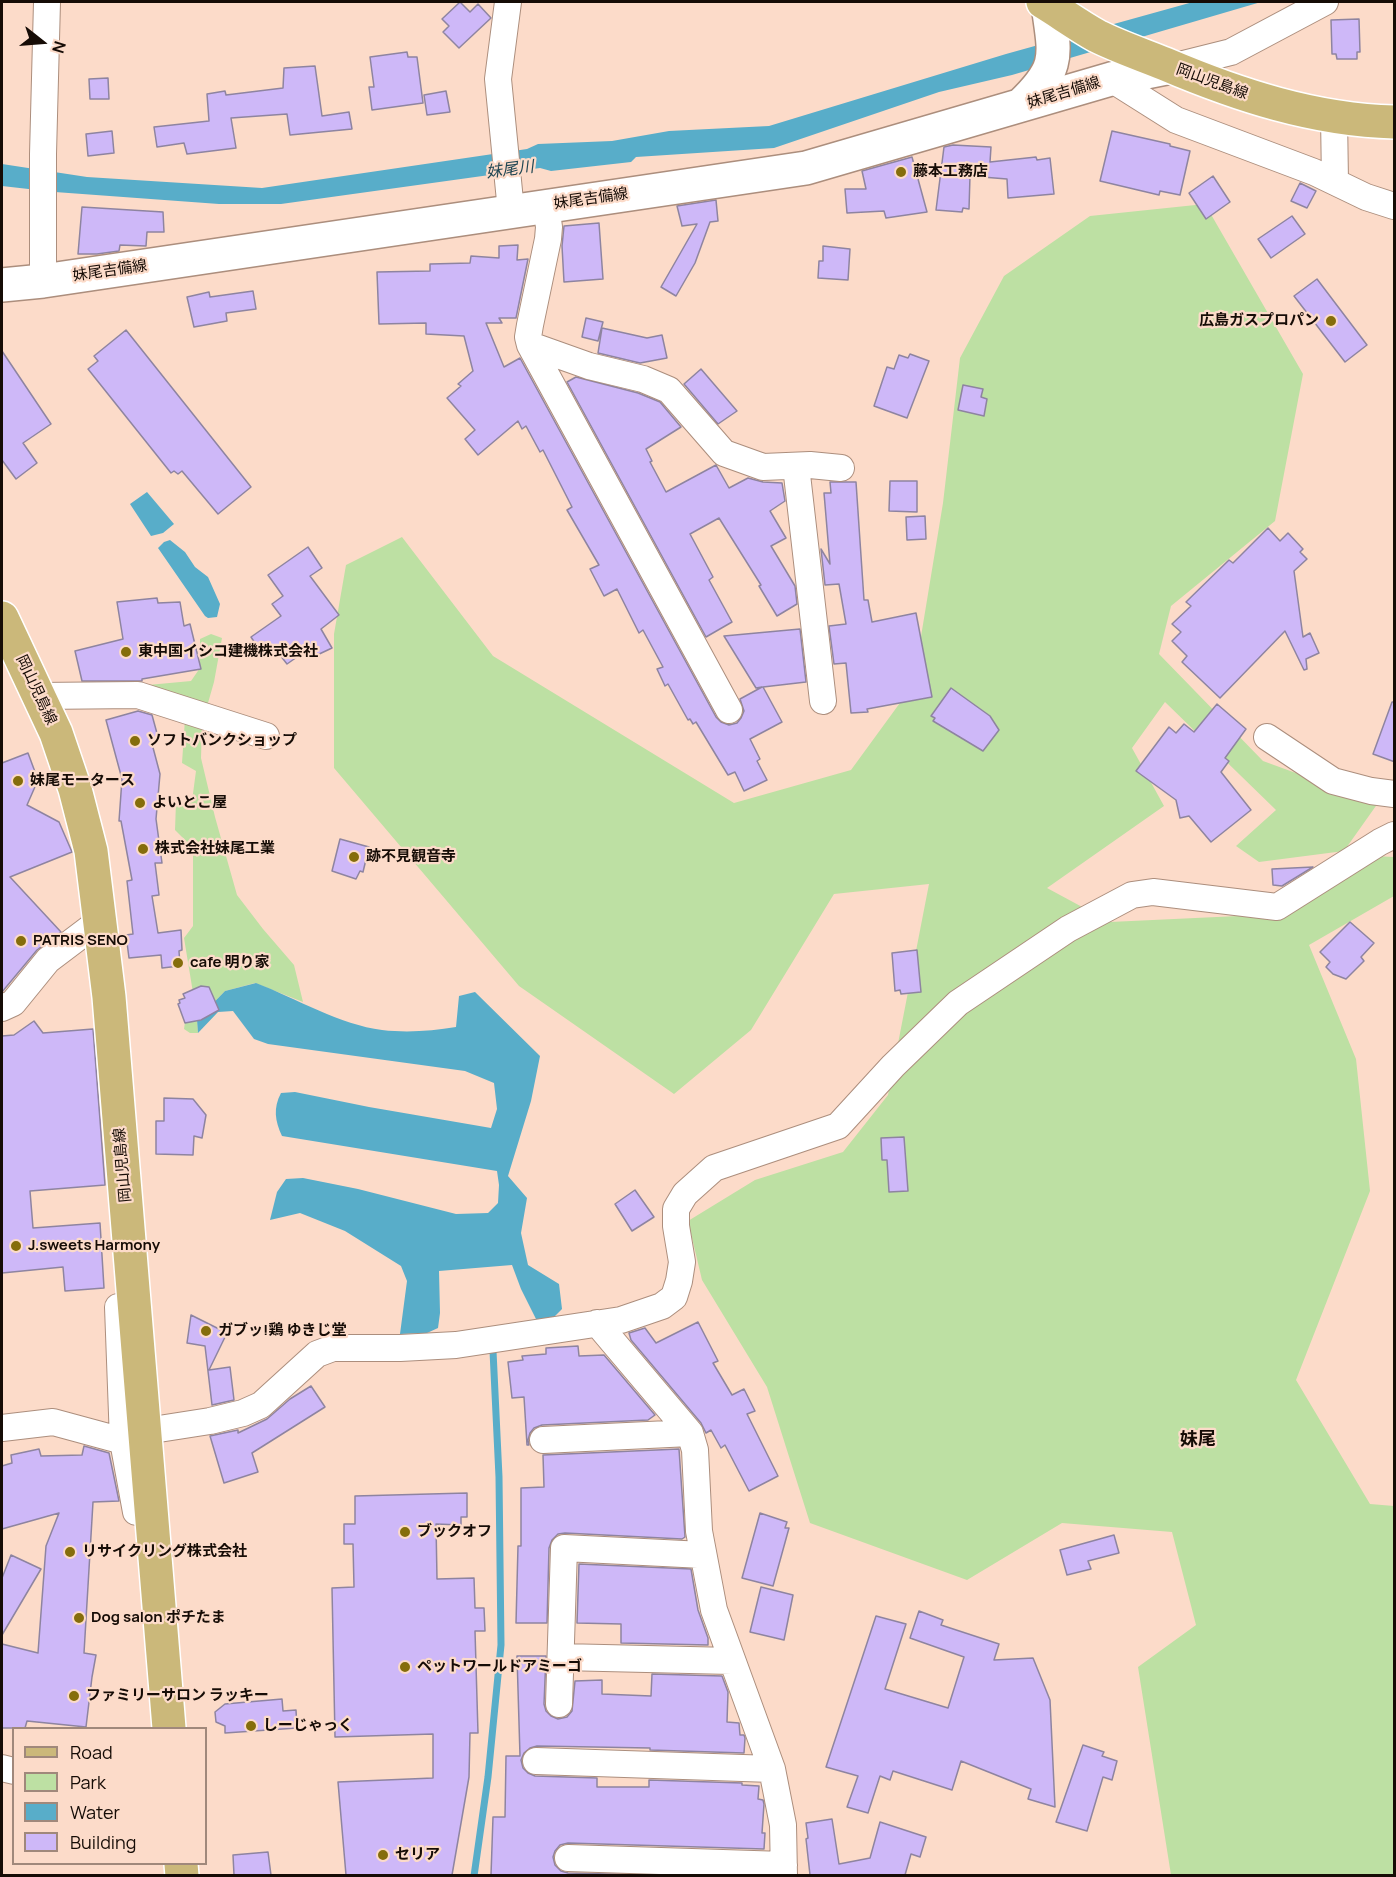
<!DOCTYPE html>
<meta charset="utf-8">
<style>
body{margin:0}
#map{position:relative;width:1396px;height:1877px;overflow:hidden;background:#fcdbc9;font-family:Manrope,sans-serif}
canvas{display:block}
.frame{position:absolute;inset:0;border:3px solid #160c06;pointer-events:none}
.legend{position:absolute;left:12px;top:1727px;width:195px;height:138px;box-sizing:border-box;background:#fcdbc9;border:2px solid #a0887b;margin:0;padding:8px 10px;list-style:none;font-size:18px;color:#160c06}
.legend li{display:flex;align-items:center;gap:12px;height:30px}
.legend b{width:30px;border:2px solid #a0887b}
.north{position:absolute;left:12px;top:12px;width:60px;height:60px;-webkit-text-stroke:4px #fcdbc9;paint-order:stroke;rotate:107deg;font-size:16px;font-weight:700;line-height:24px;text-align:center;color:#160c06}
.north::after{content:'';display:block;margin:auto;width:21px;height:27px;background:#160c06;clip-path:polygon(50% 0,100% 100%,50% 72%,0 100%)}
</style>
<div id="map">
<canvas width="1396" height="1877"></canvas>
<div class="frame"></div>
<ul class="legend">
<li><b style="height:8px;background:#cbb87a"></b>Road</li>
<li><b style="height:16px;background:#bde0a3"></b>Park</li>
<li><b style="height:16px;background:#58adc9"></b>Water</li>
<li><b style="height:16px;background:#ceb8f8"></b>Building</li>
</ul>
<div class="north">N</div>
</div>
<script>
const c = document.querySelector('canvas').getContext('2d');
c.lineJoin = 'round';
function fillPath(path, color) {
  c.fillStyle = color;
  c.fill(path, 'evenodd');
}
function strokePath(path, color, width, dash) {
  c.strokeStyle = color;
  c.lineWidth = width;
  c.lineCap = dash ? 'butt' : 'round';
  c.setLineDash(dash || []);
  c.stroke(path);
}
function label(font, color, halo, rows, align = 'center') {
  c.font = font + ' Manrope,"Noto Sans JP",sans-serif';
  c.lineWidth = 4.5;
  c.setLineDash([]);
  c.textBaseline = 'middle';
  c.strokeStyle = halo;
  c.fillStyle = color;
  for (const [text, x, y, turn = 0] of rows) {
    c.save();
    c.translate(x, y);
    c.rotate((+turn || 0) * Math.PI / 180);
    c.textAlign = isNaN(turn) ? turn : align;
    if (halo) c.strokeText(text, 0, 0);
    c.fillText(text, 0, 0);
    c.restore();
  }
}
const green = new Path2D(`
 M1205,204L1303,374L1275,521L1171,606L1159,654L1263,761L1378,803L1344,851L1259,862L1236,846L1276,810L1165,702L1132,748L1164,806L1047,888L1110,922L1238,916L1295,909L1375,856L1394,857V896L1309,945L1356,1059L1370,1191L1296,1380L1370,1504L1394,1506V1875H1171L1138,1667L1196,1625L1172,1532L1062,1523L967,1580L810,1523L767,1387L702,1280L688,1221L755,1180L843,1152L888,1095L929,884L834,894L751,1030L674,1094L519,986L334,768V634L346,565L402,537L493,656L734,803L851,770L913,685L943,503L960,358L1004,276L1090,216Z
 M211,634L222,638L214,682L202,724L201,758L215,817L237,895L263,929L294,965L303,1002L255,983L225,991L197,1020L198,1033H190L184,1029L185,1022L195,1005L184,938L193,926V848L175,830L176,802L192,801L196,771L182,763L186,704L145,690L148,685L191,681L200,668V639Z`);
const water = new Path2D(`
 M1193,2H1261L1012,75L939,92L774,148L636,157L631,162L551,171L540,168L281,204H219L55,192L2,186V164L87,177L262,188L527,149L538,144L612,141L669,131L769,126L1006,54Z
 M147,492L174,524L163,533L151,536L130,504Z
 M170,540L185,552L195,567L208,577L220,604L217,617L208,618L205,616L158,548L164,542Z
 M256,983C295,998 341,1025 382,1030C407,1033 432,1031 456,1027L459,996L475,992L540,1056L531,1101L508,1176L527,1198L521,1233L528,1265L559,1284L562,1309L549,1322L538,1323L521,1289L512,1265L439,1271L440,1313L438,1328L427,1333L400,1334L407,1281L401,1266L345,1231L300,1213L270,1220L277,1192L286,1179L303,1178L358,1189L456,1214L488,1213L498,1203L499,1185L497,1171L282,1136C275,1121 273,1108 281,1093L295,1092L369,1107L491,1128L497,1109L494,1083L465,1071L268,1044L254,1039L233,1011L218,1012L198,1033L197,1020L225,991Z`);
const stream = new Path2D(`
 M474,1876L488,1777L501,1645L499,1477L493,1351`);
const building = new Path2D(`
 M460,2L470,12L478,4L491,18L459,48L443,32L449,26L442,19Z
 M1359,19L1360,52H1357V59H1337L1336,54H1332L1331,20Z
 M407,52L408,57H417L423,103L372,110L369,87H374L370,57Z
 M315,66L322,116L349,112L352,129L290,135L287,114L231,118L236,148L187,154L184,143L157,147L154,127L209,121L207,94L225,91L226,95L283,88L284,68Z
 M108,78L109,99H90L89,79Z
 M446,91L450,112L427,115L424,95Z
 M112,131L114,153L88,156L86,134Z
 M1112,131L1170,144V146L1190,151L1180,195L1160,191L1159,195L1100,181Z
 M953,145L991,147L990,162L1036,157L1037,160L1050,158L1054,194L1008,198L1007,179L970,176L969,209L963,208L962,212L936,210L944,147Z
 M912,157L927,212L886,218L884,211L847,213L845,189H866L862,171Z
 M1213,176L1230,202L1206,219L1189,193Z
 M1300,183L1316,191L1307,208L1291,201Z
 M716,200L718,221L710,222L695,263L676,296L661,287L697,224L682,226L677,206Z
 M82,207L163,212L164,232H147L146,246L120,245L119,251L97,254H78Z
 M1292,216L1305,234L1271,258L1258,239Z
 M599,223L603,279L564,282L562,246L564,226Z
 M518,245L517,260L528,259L516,318H499L502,323H486L504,367L520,358L716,717L721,722L729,725L737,723L741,718L744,711L740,699L762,687L756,688L724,636L800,629L806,682L763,687L782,722L750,739L760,759L757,761L767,780L744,791L735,772L728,775L696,722L693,724L690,719L688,720L668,684L665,686L657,669L663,667L643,630L639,633L617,589L604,596L590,569L599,565L567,510L572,507L543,450L540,452L526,426L522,429L518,421L478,455L465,439L475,430L447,398L461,386L458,384L473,371L464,336L426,334V323L379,324L377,272L430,271V264L470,263L471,256L499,258V246Z
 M823,246L850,249L848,280L818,278L819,261H823Z
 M1317,279L1367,345L1345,362L1294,296Z
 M253,291L256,309L226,313L227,321L194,327L187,297L209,292L210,297Z
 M586,318L603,322L598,341L582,337Z
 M602,328L647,338L662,335L667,358L640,363L598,353Z
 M126,330L251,487L218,514L182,471L178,474L174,471L171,473L88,369L98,361L94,356Z
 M2,351L51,424L23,443L37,463L16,479L2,460Z
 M910,354L929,361L907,418L874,406L887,367L894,369L899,355L908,358Z
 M701,369L737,411L718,424L684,384Z
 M576,377L638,393L660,402L681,427L646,449L652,461L650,462L666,492L716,465L729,488L748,478L763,482L782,483L785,501L770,511L786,538L771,546L795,586L797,604L777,616L759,586L761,585L719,518L690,534L713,577L709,580L732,622L706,637L567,382Z
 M963,385L983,389L981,397L987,399L984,416L958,410Z
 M890,481H917V512L889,511Z
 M830,482H856L864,600H868L872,622L916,613L932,697L867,709L868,712L851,713L846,663L834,664L829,626L846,624L839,584L825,585L821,549L830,564L824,493H831Z
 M925,516L926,539L907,540L906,517Z
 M1268,528L1280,541L1288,533L1303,549L1300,552L1307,559L1294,571L1303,637L1310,633L1319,653L1306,659L1307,669L1304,670L1285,631L1220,698L1182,662L1187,656L1172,641L1181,632L1172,624L1191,606L1186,602L1229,560L1233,563Z
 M308,547L322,568L310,576L339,615L321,629L332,648L315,656L310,648L287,664L276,650L264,657L251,637L281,616L272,604L283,596L268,575Z
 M157,598L158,603L180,602L184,626L190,624L201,669L142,679V681H82L75,651L123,639L117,602Z
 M951,688L990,716L999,730L983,751L933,721L935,718L931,716Z
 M1392,702H1395V762L1373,754Z
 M1217,704L1246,729L1225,758L1229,761L1221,772L1251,810L1211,842L1189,816L1180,818L1176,800L1136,771L1169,727L1176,733L1184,724L1194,732Z
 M138,711L152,715L158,737L151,740L160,774L156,819L162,863H155L159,895L152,896L158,933L181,930L182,950L179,951L180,966L162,968L161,955L129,958L126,935L133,934L127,881L132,880L121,821H119L122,779L106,720Z
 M28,753L38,780L27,805L59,822L72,852L10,877L61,932L37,950L2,992V763Z
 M340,839L369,847L363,872L360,871L356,879L332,871Z
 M1313,867L1282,886L1273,885L1272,869Z
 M1350,922L1374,943L1361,957L1364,961L1346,979L1333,974L1326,967L1330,962L1320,952Z
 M917,950L921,992L901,994L900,990L895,991L892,953Z
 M201,986L209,987L219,1010L201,1020L185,1023L178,1004L180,1003L179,1000L185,998L183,994Z
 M34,1021L43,1033L93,1029L105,1185L30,1191L33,1228L100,1223L104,1288L65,1291L63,1267L2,1273V1036L14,1035Z
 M164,1098L193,1099L206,1115L202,1138L194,1136L193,1155L156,1154V1121H164Z
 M904,1137L908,1191L889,1192L887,1160H882L881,1138Z
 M635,1190L654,1217L632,1231L615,1204Z
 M191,1315L227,1333L209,1370L230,1367L234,1400L212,1405L205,1346L187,1343Z
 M698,1322L718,1361L713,1363L732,1395L744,1389L755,1411L747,1414L778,1476L749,1491L725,1445L721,1448L711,1430L706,1433L701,1423L631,1340L629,1333L645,1328L656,1343Z
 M578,1346L579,1356L604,1355L655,1415L648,1420L542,1425L534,1428L530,1433L528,1440L529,1445H527L524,1397L512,1398L508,1362L523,1360L522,1356L546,1354V1348Z
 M311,1386L325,1407L252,1453L258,1472L224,1483L210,1436L238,1430V1433L267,1419L290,1399Z
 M84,1446L109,1453L119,1501L93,1502L84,1653L96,1655L92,1677L86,1727L27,1721L25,1728H2V1644L38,1653L46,1546L59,1513L2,1529V1466L12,1463L11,1455L39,1449L41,1456L82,1455Z
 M679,1449L685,1537L682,1539L565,1533L558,1534L552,1540L549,1548L547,1623H516L518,1546H521V1488L544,1487L543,1455Z
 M467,1493V1517H461V1525L436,1524L437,1579L474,1578L475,1608H484L485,1631H475L478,1733H470L469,1777L452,1875H346L338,1782L433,1778V1734L335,1737L332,1588L354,1587L353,1544H344V1524H355V1496Z
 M760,1513L787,1522L785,1528H789L773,1586L742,1578Z
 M1114,1535L1119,1553L1088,1561L1091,1569L1067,1575L1060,1550Z
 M11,1555L41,1569L2,1635V1578Z
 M579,1564L691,1569L698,1610L708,1638V1645L621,1643V1624L577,1623Z
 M761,1587L793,1595L784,1640L750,1632Z
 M919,1611L943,1620L941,1625L999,1644L994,1660L1033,1658L1050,1700L1055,1807L1028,1799L1031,1789L961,1761L952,1790L893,1771L890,1780L880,1776L868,1813L847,1807L858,1776L826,1767L876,1616L906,1624L885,1689L948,1708L964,1657L910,1638Z
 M517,1656H546L544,1704L546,1711L551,1716L558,1719L567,1717L572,1711L575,1681L602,1680V1694L651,1696L652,1674L722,1676L728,1692L727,1722L739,1723L740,1735H744L745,1738L744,1753L650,1750V1748L537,1746L530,1748L524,1753L521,1760L523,1768L528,1773L535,1776L597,1778V1787H649V1780L742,1783V1785L759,1786L758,1799L763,1800L764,1804L762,1833H765L764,1849L568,1843L560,1845L555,1851L553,1857L555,1865L561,1871L568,1873L645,1875H491L493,1817H505L506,1756H520Z
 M282,1699L283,1711L296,1710L297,1728L225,1733V1726L216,1722L215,1712L225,1704Z
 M1083,1745L1104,1752L1102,1756L1117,1761L1112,1780L1103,1777L1087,1831L1056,1822Z
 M832,1819L839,1864L870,1858L880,1822L926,1837L920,1857L911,1854L905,1875H810L806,1839L808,1838L806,1823Z
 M268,1852L271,1875H234L233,1855Z`);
const minor = new Path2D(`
 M508,2L498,79L511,211
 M1171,67L1231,52L1325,2
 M1111,79L1176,120L1314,172L1366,197L1394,206
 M1334,116L1335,182
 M546,206L549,227L548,239L530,325L528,337L530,345L729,710
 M43,281V154L47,2
 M530,345L589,366L643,379L669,390L724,453L763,467L810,465L841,468
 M796,466L823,701
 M38,696L138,695L266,736
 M1267,737L1333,781L1371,791L1394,794
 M2,1008L13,1003L48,960L101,920
 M597,1323L690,1433L695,1450L699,1531L714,1610L772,1769L783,1825L784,1876
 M2,1428L53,1422L123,1441L136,1512L151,1511
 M146,1431L210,1421L243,1413L261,1405L317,1354L333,1348H400L456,1345L621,1320L662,1306L674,1297L679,1281L682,1262L676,1226V1209L685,1194L714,1168L838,1126L893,1066L958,1003L1068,929L1132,895L1153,892L1277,907L1380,842L1394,835
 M543,1440L690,1433
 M123,1441L118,1307L135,1304
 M561,1657L732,1661
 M559,1704L564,1548L703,1555
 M536,1761L772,1769
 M2,1768L14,1771
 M568,1858L784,1865`);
const secondary = new Path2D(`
 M1021,105C1061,67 1055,56 1048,5
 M2,285L43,281L806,168L1111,79L1171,67`);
const primary = new Path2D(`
 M1043,2C1061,13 1079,26 1097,36C1119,47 1143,55 1165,64C1238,95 1314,120 1394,122
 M2,618L56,733L75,789L91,851L109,997L169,1728
 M181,1864L182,1876`);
const markers = [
 [901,172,6,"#856d0b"],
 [1331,321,6,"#856d0b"],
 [126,652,6,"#856d0b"],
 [135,741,6,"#856d0b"],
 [18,781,6,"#856d0b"],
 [140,803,6,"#856d0b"],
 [143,849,6,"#856d0b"],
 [354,857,6,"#856d0b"],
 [21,941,6,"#856d0b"],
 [178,963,6,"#856d0b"],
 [16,1246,6,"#856d0b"],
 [206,1331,6,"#856d0b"],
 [405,1532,6,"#856d0b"],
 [70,1552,6,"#856d0b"],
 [79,1618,6,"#856d0b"],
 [405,1667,6,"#856d0b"],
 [74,1696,6,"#856d0b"],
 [251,1726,6,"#856d0b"],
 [383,1855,6,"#856d0b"]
];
const streetNames = [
 ["岡山児島線",1212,82,20],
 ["妹尾吉備線",1064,93,-17],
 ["妹尾吉備線",591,199,-8],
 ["妹尾吉備線",110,271,-8],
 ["岡山児島線",36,690,65],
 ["岡山児島線",123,1165,-95]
];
const poiNames = [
 ["藤本工務店",913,172],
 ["広島ガスプロパン",1319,321,"right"],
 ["東中国イシコ建機株式会社",138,652],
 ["ソフトバンクショップ",147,741],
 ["妹尾モータース",30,781],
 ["よいとこ屋",152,803],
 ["株式会社妹尾工業",155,849],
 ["跡不見観音寺",366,857],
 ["PATRIS SENO",33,941],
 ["cafe 明り家",190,963],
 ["J.sweets Harmony",28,1246],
 ["ガブッ!鶏 ゆきじ堂",218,1331],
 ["ブックオフ",417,1532],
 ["リサイクリング株式会社",82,1552],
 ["Dog salon ポチたま",91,1618],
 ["ペットワールドアミーゴ",417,1667],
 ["ファミリーサロン ラッキー",86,1696],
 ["しーじゃっく",263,1726],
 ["セリア",395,1855]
];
const waterNames = [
 ["妹尾川",510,170,-7]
];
const quarterNames = [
 ["妹尾",1198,1440]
];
fillPath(green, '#bde0a3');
fillPath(water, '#58adc9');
strokePath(stream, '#58adc9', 7);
fillPath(building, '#ceb8f8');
strokePath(building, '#8e84a0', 1.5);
strokePath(minor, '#ac8e7d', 28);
strokePath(secondary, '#ac8e7d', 36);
strokePath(primary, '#fff', 36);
strokePath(minor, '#fff', 26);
strokePath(secondary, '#fff', 33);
strokePath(primary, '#cbb87a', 33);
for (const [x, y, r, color] of markers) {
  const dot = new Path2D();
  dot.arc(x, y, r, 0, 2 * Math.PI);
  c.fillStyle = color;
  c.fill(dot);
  strokePath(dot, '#fcdbc9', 2);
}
label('15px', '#160c06', '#fcdbc9', streetNames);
label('bold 15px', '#160c06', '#fcdbc9', poiNames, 'left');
label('italic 16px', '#204653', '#fcdbc9', waterNames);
label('bold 18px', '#160c06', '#fcdbc9', quarterNames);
</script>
